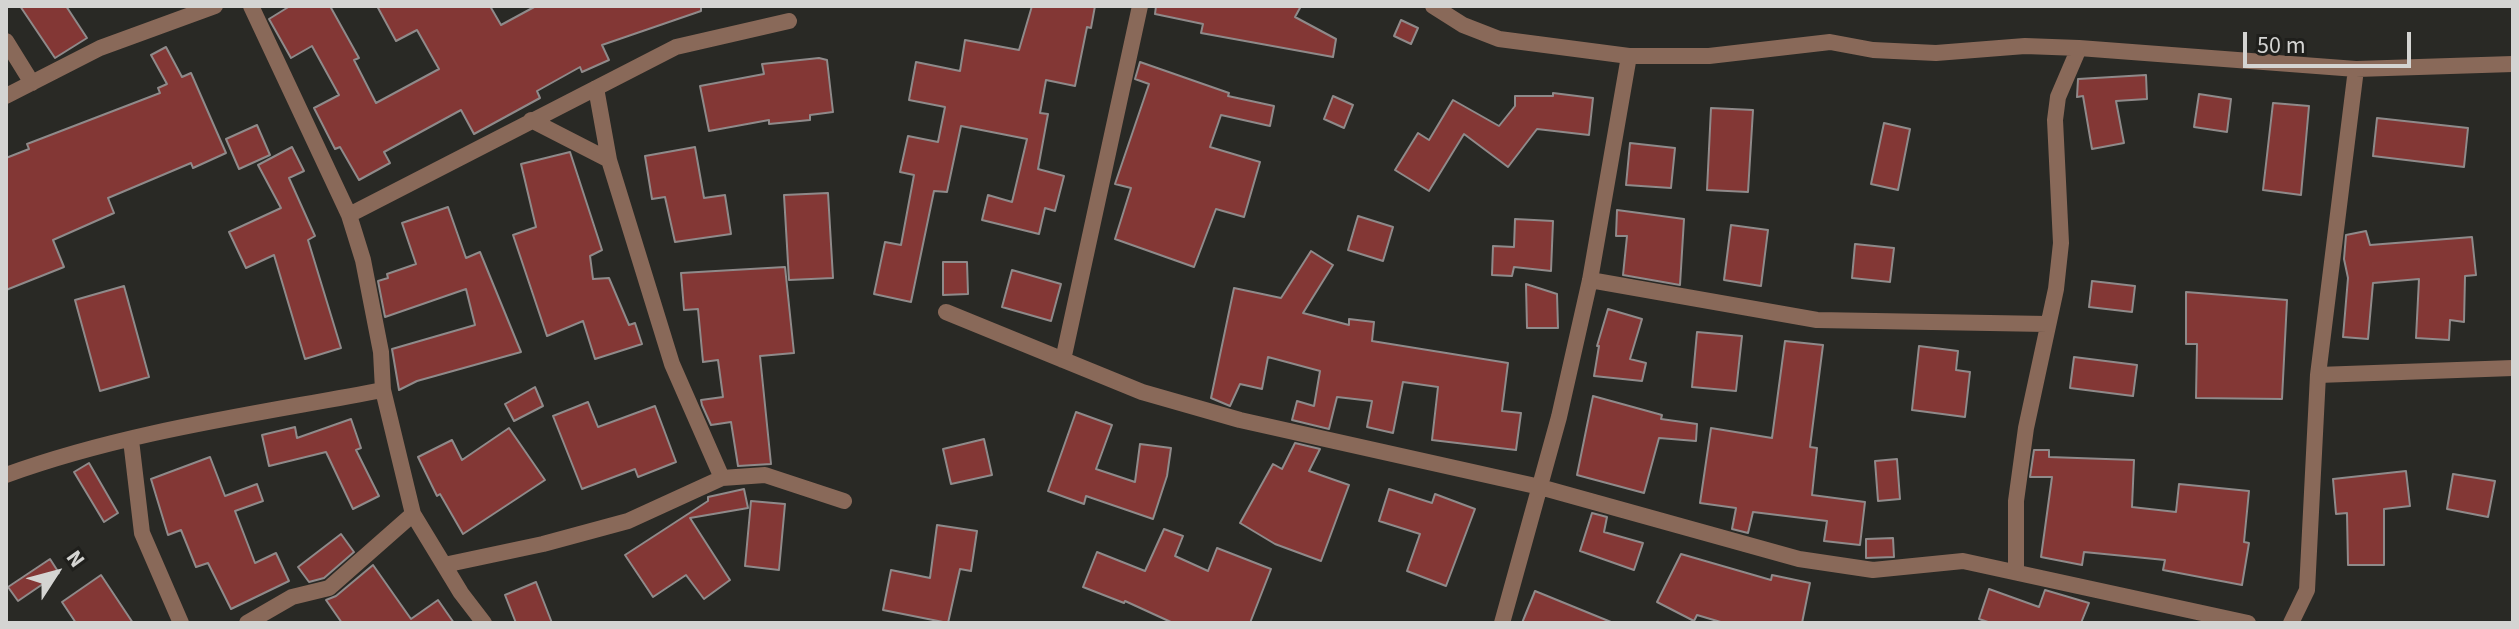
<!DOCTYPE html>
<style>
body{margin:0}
#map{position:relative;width:2519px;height:629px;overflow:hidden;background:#292925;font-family:"Source Sans 3",sans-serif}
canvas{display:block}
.frame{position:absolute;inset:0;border:8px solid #d4d4d2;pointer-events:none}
.north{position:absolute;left:16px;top:533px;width:80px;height:80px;-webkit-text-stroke:6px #1f1f1c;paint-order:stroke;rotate:54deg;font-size:22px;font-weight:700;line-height:32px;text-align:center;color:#d4d4d2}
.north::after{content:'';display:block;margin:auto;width:28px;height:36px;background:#d4d4d2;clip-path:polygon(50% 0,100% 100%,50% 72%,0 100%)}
.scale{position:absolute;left:2243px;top:32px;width:168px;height:36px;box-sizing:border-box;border:4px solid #d4d4d2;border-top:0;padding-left:10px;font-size:24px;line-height:28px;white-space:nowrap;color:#d4d4d2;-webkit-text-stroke:6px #1f1f1c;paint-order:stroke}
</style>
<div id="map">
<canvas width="2519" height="629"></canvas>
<div class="frame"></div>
<div class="north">N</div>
<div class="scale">50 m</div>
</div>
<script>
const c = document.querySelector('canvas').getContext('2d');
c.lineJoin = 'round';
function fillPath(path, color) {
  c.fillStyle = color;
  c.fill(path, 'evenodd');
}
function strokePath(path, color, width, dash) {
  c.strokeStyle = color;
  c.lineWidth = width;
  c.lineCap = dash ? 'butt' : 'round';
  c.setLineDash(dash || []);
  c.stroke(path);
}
const building = new Path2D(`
 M20,6H66L87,38L55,58Z
 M290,6H330L359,58L354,60L376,103L439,69L417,30L396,41L377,6H490L501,25L536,6H701V11L602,45L609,60L582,72L580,67L537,91L540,98L474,134L461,110L384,152L390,163L359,180L340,147L335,149L314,108L339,95L312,46L291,58L269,19Z
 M1032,6H1095L1091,28L1087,27L1075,86L1046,80L1040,113L1048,114L1038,169L1064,176L1055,211L1045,208L1039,234L982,220L988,195L1012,202L1027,139L961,126L947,192L934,191L911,302L874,294L885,242L901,245L914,175L900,172L908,136L938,142L945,107L909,100L916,62L960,71L965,40L1019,50Z
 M1156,6H1301L1295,17L1336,39L1333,57L1201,33L1203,24L1155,14Z
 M1401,20L1418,28L1411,44L1394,36Z
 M166,47L182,77L191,73L226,153L193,168L191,163L108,198L114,213L53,240L64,267L6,290V158L29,149L27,144L160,93L158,88L167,84L151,55Z
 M819,58L827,60L833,112L810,115V120L769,124V120L709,131L700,86L764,74L762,64Z
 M1140,62L1229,93L1228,96L1274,106L1270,126L1221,115L1210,147L1260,162L1244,217L1216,209L1194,267L1115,239L1131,188L1115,184L1149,84L1135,79Z
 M2146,75L2147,99L2116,101L2124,143L2092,149L2083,96L2077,97L2078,79Z
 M1553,93L1593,98L1589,135L1537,129L1508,167L1464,134L1429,191L1395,170L1418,133L1429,140L1453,100L1499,126L1515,106V96H1553Z
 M2199,94L2231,99L2227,132L2194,127Z
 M1333,96L1353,105L1344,128L1324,119Z
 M2273,103L2309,106L2301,195L2263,190Z
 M1711,108L1753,110L1748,192L1707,190Z
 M2377,118L2468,128L2464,167L2373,156Z
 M1884,123L1910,129L1898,190L1871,184Z
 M257,125L270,155L239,169L226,139Z
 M1630,143L1675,148L1671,188L1626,185Z
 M292,147L304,171L289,178L315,236L308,240L341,348L305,359L274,255L246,268L229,232L281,208L258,165Z
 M695,147L704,198L725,195L731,234L675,242L665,197L652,199L645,156Z
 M570,152L602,250L590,256L593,279L609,278L629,325L635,323L642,344L595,359L583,321L547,336L513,235L536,227L521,164Z
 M828,193L833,278L789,280L784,195Z
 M448,207L466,258L480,252L521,352L417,381L399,390L392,349L475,325L466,289L385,317L378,281L388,278L387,274L416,264L402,223Z
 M1617,210L1684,219L1680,285L1623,275L1627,236H1616Z
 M1358,216L1393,227L1383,261L1348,250Z
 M1515,219L1553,221L1551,271L1514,267L1512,276L1492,275L1493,246L1514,247Z
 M1731,225L1768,230L1761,286L1724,280Z
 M2366,231L2370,245L2472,237L2476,275L2465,276L2464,322L2450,320L2449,340L2416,338L2419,279L2373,283L2368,339L2343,337L2348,278L2344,259L2346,235Z
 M1855,244L1894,248L1890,282L1852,278Z
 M1311,251L1333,265L1303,313L1349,325V319L1374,322L1372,341L1508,363L1502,411L1521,413L1516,450L1432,440L1438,387L1403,382L1393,433L1367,427L1372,401L1337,397L1329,429L1292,420L1297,401L1314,406L1320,371L1268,357L1262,389L1240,384L1230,406L1211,398L1234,288L1281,298Z
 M943,262H967L968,294L943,295Z
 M785,267L794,353L760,356L771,464L738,466L731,422L711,425L702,405L701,400L723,397L718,360L703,362L698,309L684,310L681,273Z
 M1012,270L1061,284L1051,321L1002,307Z
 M2092,281L2135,286L2132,312L2089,307Z
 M1526,284L1557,294L1558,328H1527Z
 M124,286L149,377L100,391L75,300Z
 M2186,292L2287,300L2282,399L2196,398L2197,344H2186Z
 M1608,309L1642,319L1630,359L1646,363L1642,381L1594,376L1599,346H1597Z
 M1697,332L1742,336L1736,391L1692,387Z
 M1785,341L1823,345L1810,447L1817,448L1812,495L1865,502L1860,545L1824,541L1827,521L1753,512L1748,533L1732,529L1736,508L1700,503L1711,428L1772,438Z
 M1919,346L1958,351L1956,370L1970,372L1965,417L1912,410Z
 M2074,357L2137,365L2133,396L2070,388Z
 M535,387L543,406L514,421L505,404Z
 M1593,396L1662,415L1661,419L1697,424L1696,441L1659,438L1644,493L1577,475Z
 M588,402L598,427L655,406L676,462L638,477L635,469L582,489L553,416Z
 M1076,412L1112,425L1096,469L1135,482L1140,444L1171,448L1167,476L1153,519L1086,496L1084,504L1048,491Z
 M351,419L361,448L356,450L379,496L353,509L326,452L269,466L262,435L295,427L297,438Z
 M509,428L545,480L463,534L440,494L437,496L418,457L452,440L462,460Z
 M984,439L992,475L951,484L943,449Z
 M1295,443L1320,449L1309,471L1349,485L1321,561L1275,544L1240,523L1273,464L1282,469Z
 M2034,450H2049V457L2134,460L2132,507L2176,512L2179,484L2249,491L2244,542L2249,543L2242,585L2163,570L2165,560L2084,552L2082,565L2041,557L2052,477H2030Z
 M210,457L225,496L257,484L263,501L235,511L255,563L276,553L289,581L231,609L208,563L196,567L181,530L168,535L151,479Z
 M1897,459L1900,499L1878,501L1875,461Z
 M89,463L118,513L104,522L74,472Z
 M2406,471L2410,506L2384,509V565H2348L2347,513L2336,514L2333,479Z
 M2453,474L2495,481L2488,517L2447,509Z
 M744,489L748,508L690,518L730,580L704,599L686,575L653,597L625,555L708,501V497Z
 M1389,489L1432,503L1435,494L1475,509L1446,586L1407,571L1420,534L1379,521Z
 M751,501L785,504L779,570L745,566Z
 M1592,513L1607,517L1604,532L1643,543L1634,570L1580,551Z
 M937,525L977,531L971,571L960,569L948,623L883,610L891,570L930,578Z
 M1164,529L1183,536L1175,556L1208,571L1217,548L1271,569L1250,623H1173L1125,601L1124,603L1083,587L1097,552L1145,571Z
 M341,534L354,552L324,578L309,582L298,567Z
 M1893,538L1894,557L1866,558V539Z
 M1681,554L1771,580L1772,575L1810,583L1802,623H1724L1697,615L1694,621L1657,602Z
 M50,559L59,573L18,601L8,587Z
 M373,565L411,619L438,600L454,623H342L326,600L336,596Z
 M101,575L133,623H76L62,602Z
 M536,582L552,623H516L505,595Z
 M1989,589L2039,607L2045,590L2089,603L2081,623H1991L1979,619Z
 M1535,591L1611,622V623H1522Z`);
const street = new Path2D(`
 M251,6L349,215L363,260L381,352L383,390L413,514L461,593L484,623
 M1433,6L1463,25L1499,39L1629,56H1709L1830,42L1873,50L1936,53L2025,46L2079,48L2356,69L2513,64
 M6,41L32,83
 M596,88L609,160L672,364L722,478
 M6,96L100,48L215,6
 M531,120L609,160
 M349,215L676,47L789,21
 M1590,280L1817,320L2047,324
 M946,312L1142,392L1240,420L1540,487L1799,559L1873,570L1963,561L2248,623
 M1063,360L1140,6
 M2318,375L2513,368
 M131,440L142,533L181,623
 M6,475C127,431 257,414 383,390
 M444,565L543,544L628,521L722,478L765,475L844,501
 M2016,571V501L2026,428L2056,289L2061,243L2055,120L2058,97L2079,48
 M247,623L292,597L329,588L413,514
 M1502,623L1559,417L1590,280L1629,56
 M2291,623L2307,590L2318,375L2356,69`);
fillPath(building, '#833735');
strokePath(building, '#8f8a8a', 2);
strokePath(street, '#896959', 16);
</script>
